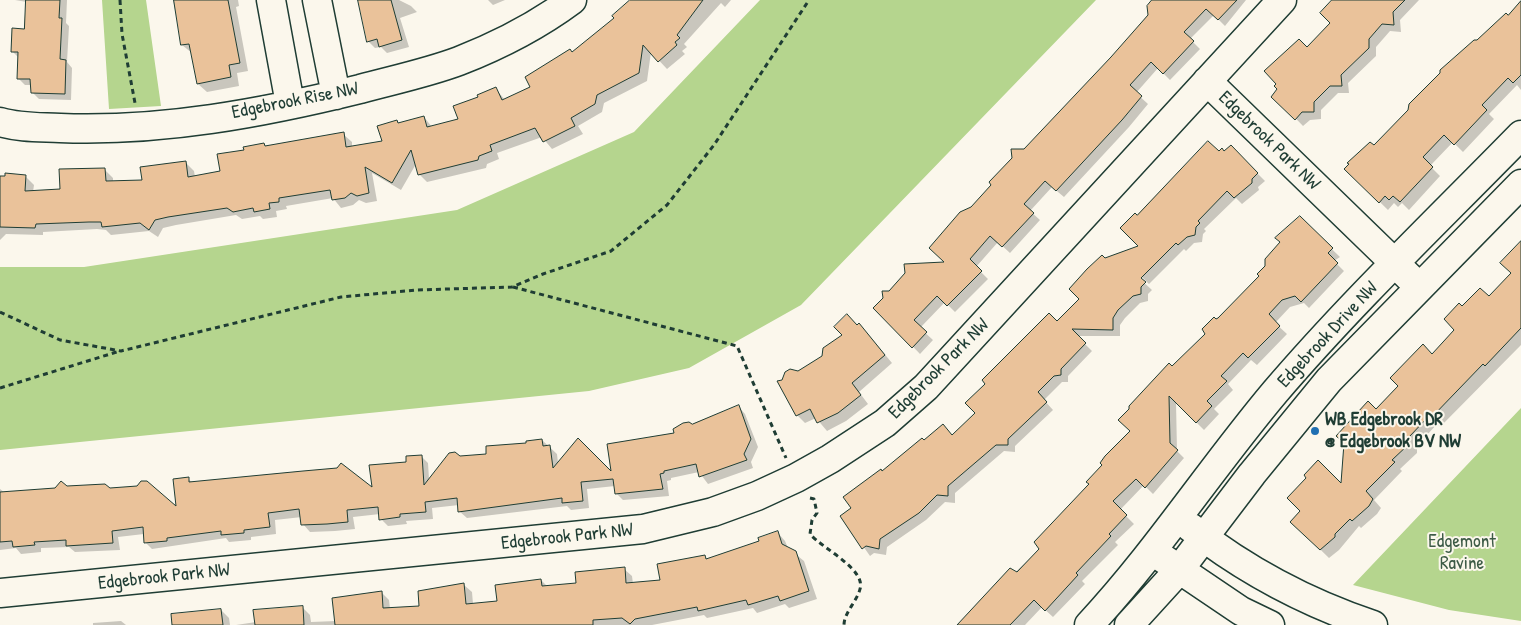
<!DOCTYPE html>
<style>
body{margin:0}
canvas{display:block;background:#fbf7ec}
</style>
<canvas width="1521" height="625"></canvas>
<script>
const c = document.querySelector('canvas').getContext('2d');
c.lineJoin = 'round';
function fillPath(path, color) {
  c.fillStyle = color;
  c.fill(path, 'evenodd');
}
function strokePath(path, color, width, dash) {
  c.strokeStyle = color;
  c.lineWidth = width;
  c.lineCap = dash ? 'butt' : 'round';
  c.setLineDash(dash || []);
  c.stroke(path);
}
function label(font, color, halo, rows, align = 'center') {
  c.font = font + ' "Patrick Hand",sans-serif';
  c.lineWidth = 4;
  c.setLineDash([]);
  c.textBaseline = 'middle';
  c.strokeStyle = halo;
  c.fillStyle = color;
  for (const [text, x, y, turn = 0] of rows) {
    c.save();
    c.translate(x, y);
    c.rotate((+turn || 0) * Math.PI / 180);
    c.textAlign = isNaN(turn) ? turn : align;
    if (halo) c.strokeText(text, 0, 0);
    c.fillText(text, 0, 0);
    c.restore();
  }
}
const green = new Path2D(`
 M102,0H146L161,106L109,109Z
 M760,0H1096L801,305L689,368L589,391L0,450V267H84L457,210L634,132Z
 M1521,408V621L1449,610L1353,585Z`);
const shadow = new Path2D(`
 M15,0H67L66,23L69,26L67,62L72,68L71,100L39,99L32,92L31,85H25L18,78L19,58L12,51L26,30L27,2Z
 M173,0H238L239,6L236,7L248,71L237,73L239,86L207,92L198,84L192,53L182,45Z
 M358,0H399L411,6L417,12L400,18L409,47L387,53L381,47L375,48L368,41Z
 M488,0H505L493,5Z
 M639,0H731L725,7L721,3L684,44L687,47L682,51L685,54L667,69L651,52L647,81L604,103L602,112L578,126L583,134L552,149L542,137L497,153L499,159L487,164L486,168L427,182L419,174L416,164L401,190L372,173L377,201L366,203L359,200L353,205L341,208L333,198L286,206L287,209L276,211L277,217L263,219L260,216L242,219L236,215L176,225L163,228L158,237L149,231L111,235L106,230L97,229L43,232V235L6,234L0,240V176L26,177L34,185L33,192L62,190L104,169L113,178V182H144L186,163L194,171L195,177L221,172L245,151L264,144L266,147L343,134L352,142V147L383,142L397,121L399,124L424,117L432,127L460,120L480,97L495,88L505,100L532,88Z
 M1165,0H1246L1225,26L1214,15L1190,39L1200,49L1170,80L1158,68L1136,93L1148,104L1129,127L1064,197L1052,187L1030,211L1040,220L1010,253L998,242L976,267L988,279L955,312L945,302L920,328L933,340L920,354L875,307L889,292L946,263L972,208Z
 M1334,0H1419L1400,20L1401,32L1390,31L1376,47V56L1348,83L1349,93H1338L1321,110V119L1310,120L1303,126L1274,96L1307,48L1332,23Z
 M1521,6V90L1517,85L1489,114L1494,119L1463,152L1453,142L1430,166L1440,176L1409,210L1402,203L1398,207L1394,203L1388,210L1346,169L1374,147L1478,42Z
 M1231,147L1265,181L1258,187L1259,190L1242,204L1236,198L1204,229L1206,231L1203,234L1202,242L1194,243L1186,251L1184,249L1149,284L1142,277L1140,279L1152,290L1148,294V301L1140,303L1125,318L1120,325V336H1077L1092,351L1068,376V382H1062L1044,400L1053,410L1015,446V452L1004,451L955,493V503L945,502L926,520L887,547L886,555L874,553L870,556L842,516L852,509L883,472L924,442L953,437L1080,299L1104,259L1141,247L1137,217L1219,153H1224Z
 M1300,218L1340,257L1334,261L1344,271L1309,308L1304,303L1290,307L1275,323L1287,334L1257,365L1251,360L1228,384L1233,390L1214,409L1219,414L1204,430L1176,402L1177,451L1184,458L1153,494L1144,485L1120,510L1134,524L1115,542L1118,545L1082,581L1085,584L1053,617L1042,607L1025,625H959L1040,549L1131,431L1172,368L1206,335L1216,321L1260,276Z
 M1521,250V345L1440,427L1437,424L1417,446V453L1400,469L1402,471L1374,500L1381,508L1377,514L1361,528L1359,526L1339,550L1329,558L1292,522L1342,486L1376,411L1456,330L1462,308L1489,297L1513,273Z
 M858,327L867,333L892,363L859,392L868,404L846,421L827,431L816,418L805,423L797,415L798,372L823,357Z
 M738,406L745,414L758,447L751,462L753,468L708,484L699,472L671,478V480L667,481L669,496L623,500L616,493L615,486L587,489L589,508L571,510L567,506L467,518L459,511V505L432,508L433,519L406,521L407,524L388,526L381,519L380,514L353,517L355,529L335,531L310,532L303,524L302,517L275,520L276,534L251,537V540L229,542L226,538L152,549L145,542L144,534L118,537L120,550L75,552L69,547L41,548V552L21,554L16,548L0,550V489L5,493L67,487L109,490L178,509L188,479L193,483L374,490L408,463L421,456L428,463L429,479L460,458L488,455L542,440L557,454L558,463L612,475L676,434Z
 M778,533L785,541L788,548L804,561L817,599L789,608L785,604L757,613L753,608L707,618L704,615L652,625H236L256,622L302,607L310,615L311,622L336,621L381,592L389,600L390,609L421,607L464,585L472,592L473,604L498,602L541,580L548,587L577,584L624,569L632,576L633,584L662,581L705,557L708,560L760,541Z
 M221,610L229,618L230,625H178Z
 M121,621L126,625H93V623Z`);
const building = new Path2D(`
 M26,0H60L59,18H62L60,59L66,60L65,94L31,93L30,79H17L18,52H11L12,28L24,29Z
 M174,0H228L240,63L229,65L231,77L197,84L189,44L181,45Z
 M358,0H391L402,40L379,47L377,39L367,42Z
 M630,0H703L677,35L680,38L675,42L677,45L658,62L643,45L639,73L597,95L595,104L571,118L575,126L543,142L535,128L490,145L492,151L479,156L478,160L418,175L411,150L392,183L365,167L369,193L357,196L351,193L345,198L332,200L330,190L279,198V202L269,203L270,209L254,212L253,208L233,212L227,208L168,217L155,220L149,230L140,223L102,227L101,222H89L36,224L35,228L0,227V176H5V173L26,175L25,191L60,189L59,169L105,168L106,181L142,180L140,167L186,161L188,177L220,171L217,154L244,150L243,147L264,143L265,146L344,132L346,147L382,141L377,126L397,120L398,123L424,116L427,127L458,119L453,106L478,97L477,95L496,87L502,100L530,87L525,77L570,49L572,52L614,18L612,16Z
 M1152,0H1237L1218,20L1206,9L1184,32L1194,41L1163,74L1151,62L1130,85L1142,96L1122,120L1056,191L1045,181L1024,204L1034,213L1002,247L990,236L970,259L982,271L947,306L937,296L914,320L927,332L912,348L873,308L883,298L882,291H889L905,273L904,264L944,262L929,248L960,212L971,207L991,185L989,182L1012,158L1011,149H1024L1111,57L1148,15L1147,6Z
 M1332,0H1405L1393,12L1394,25L1382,24L1369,39V48L1341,75L1342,86H1330L1314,102V112H1302L1295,120L1271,97L1277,89L1274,86L1276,84L1264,71L1299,39L1307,47L1330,23L1320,13Z
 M1521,1V75L1513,83L1508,78L1482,105L1487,110L1454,145L1444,135L1423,157L1433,167L1400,202L1393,196L1389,200L1385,196L1379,203L1344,169L1349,164L1347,163L1370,142L1374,145L1408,110L1409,104L1440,73V70L1474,40H1477L1506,13L1508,15Z
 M1208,141L1219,151L1222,148L1224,151L1231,145L1258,173L1252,179V183L1234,198L1227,191L1198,221L1200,223L1196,227L1195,235L1187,237L1178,245L1176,243L1141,278L1146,282L1141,287V294L1133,296L1118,310L1113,318V330L1072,329L1086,343L1061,369V375L1054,376L1038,392L1047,402L1008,439V445H996L948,486V496L937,495L919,513L880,539L879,549L866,546L862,549L840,516L851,508L843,497L881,469L882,471L922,438L924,440L943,424L952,435L975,413L965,403L985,384L982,380L1049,313L1057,321L1079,299L1069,289L1087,269L1102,255L1105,258L1138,246L1120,228L1135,213L1137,215Z
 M1300,216L1333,248L1328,253L1338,263L1301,302L1295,296L1282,300L1269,314L1280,326L1248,358L1243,353L1221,376L1227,381L1207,401L1212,406L1196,423L1169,396L1170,443L1178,450L1145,488L1136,479L1113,501L1127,515L1109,534L1111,536L1076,573L1078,575L1045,611L1034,600L1010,625H957L1010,568L1017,572L1039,549L1034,542L1087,486L1089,484L1086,482L1102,465L1100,463L1105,456L1130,431L1118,420L1129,409V406L1169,363L1172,366L1205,334L1202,329L1214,317L1216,319L1218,318L1259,276L1257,274L1265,266V259L1280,242L1275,238Z
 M1521,241V328L1485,366L1483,364L1430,419L1428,417L1409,437V444L1392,460L1395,462L1366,491L1373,499L1369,506L1352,521L1350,519L1335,534V537L1320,550L1290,522L1300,511L1287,498L1306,478L1304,475L1318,460L1341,483L1344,443L1336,436L1368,401L1376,409L1398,386L1390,378L1423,344L1432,354L1454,330L1444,319L1459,303L1462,306L1480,288L1489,296L1511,273L1500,263Z
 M847,314L857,325L859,323L885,355L852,383L861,395L838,413L817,423L810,409L796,416L777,381L782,380L785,372L790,369L798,371L822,356L823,348L842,335L834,327Z
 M739,405L751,439L744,454L747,460L699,477L696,464L664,471V473L660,474L663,489L615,494L613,479L581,482L583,501L562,503V498L458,512L457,498L425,502L426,512L400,514V517L379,520L378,507L347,510L348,522L327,524L301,525L299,509L268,513L270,527L244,530V533L221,535V531L167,538V541L144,543L143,527L112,531L113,543L66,546V540L34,542L35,545L13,547L12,541L0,542V492L55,488L61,481L67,486L105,484L110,488L137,486L141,481H147L176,506L173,479L189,477V482L303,471L337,468L341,463L372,487L369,465L406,462V456L422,455L424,485L449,453L455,452L460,456L486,454V446L526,443V441L542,439L543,446L550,445L553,468L578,438L611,471L607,444L674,433L673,429L683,423L689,422L692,424Z
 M778,531L782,544L796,551L809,591L780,601L778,596L748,605L746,600L698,611L697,607L635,619L630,624L622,618L593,620V625H335L332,598L382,591L383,608L419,606L418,591L464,583L466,604L497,601L495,585L541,579L542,586L576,583L575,572L625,567L626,583L660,580L657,564L705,555L706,559L759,541L758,538Z
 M303,606L304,625H255L253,610Z
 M221,609L223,625H172L171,614Z`);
const path = new Path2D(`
 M120,0L122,34L135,103
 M513,287L737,346L786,458
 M0,312L60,340L121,351L341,297L417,290L512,287L543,274L611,251L667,205L714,145L809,0
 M0,388L120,351
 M810,498L814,499L817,513L812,520L810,534C823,549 866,569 860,589C857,601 844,613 844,625`);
const minor = new Path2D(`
 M271,0L290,104
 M317,0L336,95
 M1207,81L1409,277
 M0,122C20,128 40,127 60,128C161,132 263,113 360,89C393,80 427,73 459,61C500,45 537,26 572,0
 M1190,527C1245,570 1307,603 1373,625
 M1164,559L1241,611L1270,625
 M0,593L643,529L713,512L757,496L796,478L830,459L885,423L926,387L1282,0
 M1089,625C1157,552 1211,468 1275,392C1352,302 1438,220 1521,135
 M1129,625L1179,570L1252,474L1329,380L1521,184`);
const markers = [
 [1315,431,5,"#1f6fb2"]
];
const streetNames = [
 ["Edgebrook Rise NW",295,101,-11],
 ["Edgebrook Park NW",1269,141,44],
 ["Edgebrook Drive NW",1328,335,-47],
 ["Edgebrook Park NW",939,369,-45],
 ["Edgebrook Park NW",567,537,-6],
 ["Edgebrook Park NW",164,577,-6]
];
const poiNames = [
 ["WB Edgebrook DR",1325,420],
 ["@ Edgebrook BV NW",1325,442]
];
const parkNames = [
 ["Edgemont",1462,542],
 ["Ravine",1462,564]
];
fillPath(green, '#b5d58e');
fillPath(shadow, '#0003');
fillPath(building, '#eac29a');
strokePath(building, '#1f3d34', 1);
strokePath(minor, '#1f3d34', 31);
strokePath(path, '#1f3d34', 3, [5, 4]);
strokePath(minor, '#fbf7ec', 28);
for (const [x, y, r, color] of markers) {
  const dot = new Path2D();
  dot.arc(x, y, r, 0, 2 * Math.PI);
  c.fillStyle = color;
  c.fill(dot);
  strokePath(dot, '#fbf7ec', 2);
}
label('19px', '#1f3d34', '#fbf7ec', streetNames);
label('bold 19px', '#1f3d34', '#fbf7ec', poiNames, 'left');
label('19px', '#3d5b46', '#fbf7ec', parkNames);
</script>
